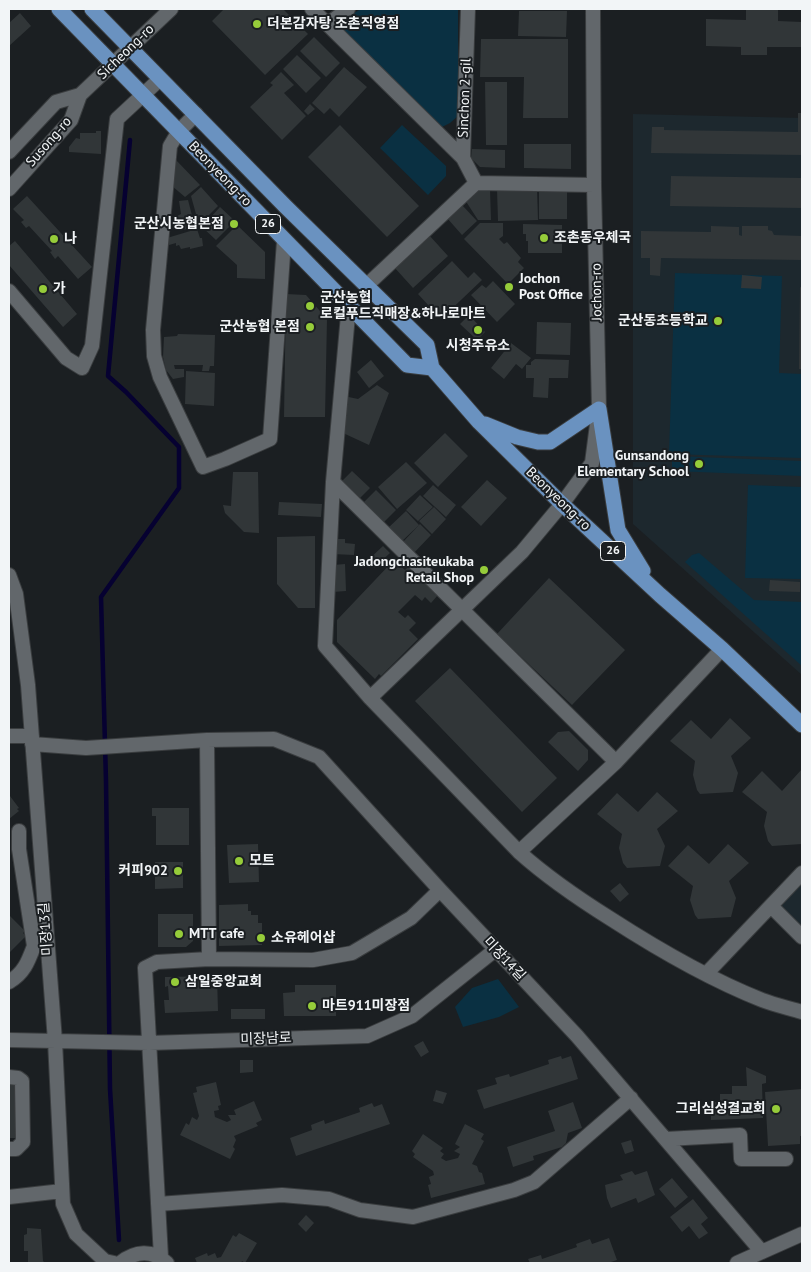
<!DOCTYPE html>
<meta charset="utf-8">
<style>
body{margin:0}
#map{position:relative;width:811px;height:1272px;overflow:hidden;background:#1b1f22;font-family:"PT Sans",sans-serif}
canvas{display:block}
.frame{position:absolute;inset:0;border:10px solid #f2f5f7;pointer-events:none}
</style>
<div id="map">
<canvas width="811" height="1272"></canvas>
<div class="frame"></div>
</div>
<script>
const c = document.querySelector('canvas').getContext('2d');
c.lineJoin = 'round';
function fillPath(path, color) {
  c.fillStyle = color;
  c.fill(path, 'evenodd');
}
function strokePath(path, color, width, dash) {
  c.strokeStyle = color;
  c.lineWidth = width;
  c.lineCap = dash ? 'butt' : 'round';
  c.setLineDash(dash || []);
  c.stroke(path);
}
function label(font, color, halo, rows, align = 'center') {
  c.font = font + ' "PT Sans","Noto Sans KR",sans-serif';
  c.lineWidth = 4;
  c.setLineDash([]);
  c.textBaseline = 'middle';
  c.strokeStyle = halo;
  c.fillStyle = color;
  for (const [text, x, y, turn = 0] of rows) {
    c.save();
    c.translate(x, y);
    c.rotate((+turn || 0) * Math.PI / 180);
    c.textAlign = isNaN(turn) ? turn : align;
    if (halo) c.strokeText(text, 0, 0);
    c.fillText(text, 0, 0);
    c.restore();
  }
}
const built = new Path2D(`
 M633,114L802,118V675L633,524Z
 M802,872V932L773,904Z`);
const green = new Path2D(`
 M361,9H458V116L450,123L442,127L436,124L342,31L339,26L340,21Z
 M402,125L446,166V176L428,195L380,148Z
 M675,273L782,276L779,373L802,374V458L669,454Z
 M672,456L802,461V476L672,471Z
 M748,485L802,487V579L745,578Z
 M699,553L754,600L802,602V666L685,562L692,555Z
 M498,979L519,1007L499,1017L463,1027L455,1007L472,988Z`);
const stream = new Path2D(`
 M119,1240L110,1089L106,781L101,597L179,488V447L126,392L108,376L130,140`);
const building = new Path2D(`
 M224,9H283L308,34L265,75L212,21Z
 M746,9H778V21L802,22V47H767V55H741V47L706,46V19L746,20Z
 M519,11H567L566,37L518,36Z
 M20,13L31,26L9,46V23Z
 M314,37L340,63L326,77L300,51Z
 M481,39H568V118H523L524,77H480Z
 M297,55L321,78L306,93L283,69Z
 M344,67L367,87L339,117L330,108L324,114L312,103Z
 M281,72L294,85L284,93L306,116L282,140L250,107L273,85L270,83Z
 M485,82H507V145H486Z
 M310,104L315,109L308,115L304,111Z
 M798,113H802V155L651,153L652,127H664V130L798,132Z
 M340,125L419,206L387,237L308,157Z
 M96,131H101V154L69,152V147L76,138L80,139V133H96Z
 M524,144H571V169L524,168Z
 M472,149L505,150V168L480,167L471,158Z
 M176,160L200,185L185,197L172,186L173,163Z
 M671,176L802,178V208L670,206Z
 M201,187L218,206L199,225L191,196Z
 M537,188L538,220L498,221L497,189Z
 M539,188H562L567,192V219H539Z
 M478,189H490L491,220H478L465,200Z
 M27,196L92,267L78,279L58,256L55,259L50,252L52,251L29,226L26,228L21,222L24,220L13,209Z
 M188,200L195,227L179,231L175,217L181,214L179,201Z
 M462,205L477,221L462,235L447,218Z
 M220,207L235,221L216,240L202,227Z
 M480,223H503V236L499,239L504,244L507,242L521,258L518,262L524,268L508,284L464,239Z
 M523,224L562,225V253H528V241H526V234H523Z
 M237,225L265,252V279L237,278V265L216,246Z
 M711,226L739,227V235L742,236V226H768V230L772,231L774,235L802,236V260L661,258L660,276L650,275V258H641V231L711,232Z
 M197,229L200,238H202L203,246L190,249V247L181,249L179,245L176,246V243L169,245L167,238Z
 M429,235L448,256L413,288L394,267Z
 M15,241L77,314L63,327L9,265V246Z
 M452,261L468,278L474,272L482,280L441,319L418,294Z
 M742,275L762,277L761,289L741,288Z
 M493,281L515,304L497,322L471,295L482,285L486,288Z
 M800,287L802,288V369H799Z
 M286,294L306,295L327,319L325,417H284Z
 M469,315L485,332L477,340L460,324Z
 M537,322L571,323L570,355L536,354Z
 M178,334L215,335L214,366H210L209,371H202L203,365H174L175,369H184V377L173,379L166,370L163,357L164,337L177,336Z
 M511,343L531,358L522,369L516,364L504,379L491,368Z
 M535,359L569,360L568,378H549L548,398L533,397L534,378H526V365H531V362Z
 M371,360L384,376L369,388L357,372Z
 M186,371L215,373L214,406L185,404Z
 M377,385L389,393L369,445L343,433L344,396L358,399Z
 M445,433L468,456L438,487L414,463Z
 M406,462L427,483L397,509L378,487Z
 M352,471L370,488L358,500L341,482Z
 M233,472H258L259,533L244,532L225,513L223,505L231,506Z
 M487,480L507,498L481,526L461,507Z
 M433,485L456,505L446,517L423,496Z
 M376,490L396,510L381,525L361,505Z
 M420,495L433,507L418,521L406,510Z
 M279,502L322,504L321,517L278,515Z
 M434,507L446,519L432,534L419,521Z
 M406,511L419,525L400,543L387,529Z
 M420,524L431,535L413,554L402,543Z
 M315,536V608H298L277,584V537Z
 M333,539H345V543L355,544L354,555L332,554Z
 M383,546L390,553L374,568L367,561Z
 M394,560L405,570L410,565L427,581L425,583L438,595L431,603L425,597L422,601L415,595L398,612L405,618L408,615L416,623L409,630L418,639L381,676L379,674L375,679L337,642V620Z
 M345,564L346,591L333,592V565Z
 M549,578L625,650L572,705L497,634Z
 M770,580L800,582V592L769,591Z
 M450,668L557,778L522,812L415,701Z
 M730,718L751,738L731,756L738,773L733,792L700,794L697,790L693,775L695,761L670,741L691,720L711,739Z
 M569,731L588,750V760L578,771L548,742L558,732Z
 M802,769V844L772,846L768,841L764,826L767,812L742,792L762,771L782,791Z
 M657,792L678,811L657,829L665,846L660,866L627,868L623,863L619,848L622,834L597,814L617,793L638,812Z
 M10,796L19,808L17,809L19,811L9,819V797Z
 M152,808H189V845H156V816H152Z
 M258,844L259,882L229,883L227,845Z
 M728,844L749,863L729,881L736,898L731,917L698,919L695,915L690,900L693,886L668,866L688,845L709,864Z
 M155,862H183V888L155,889Z
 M620,883L629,894L620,902L610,891Z
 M248,904V911H251V915H258V923H262V945L219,946V905Z
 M158,914H193V941L186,947H158Z
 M10,916L25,931L23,933L26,936L9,953Z
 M217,976L218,1011L165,1013L164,1000H169L168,986L165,987V977Z
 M295,985H336V1016H284L283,993L295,992Z
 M231,1009H265V1019H231Z
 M423,1041L429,1052L421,1057L414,1046Z
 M561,1056L562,1059L571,1056L578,1079L484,1109L477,1090L497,1084L495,1078L509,1074L510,1077L549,1064L548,1060Z
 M240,1060H253V1072L240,1073Z
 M746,1067L766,1076V1083L762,1084L763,1118L711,1120V1102H720V1094H732V1086H747Z
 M216,1082L221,1105L218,1106L219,1110L214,1111L215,1117L227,1122L231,1120L228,1115H236L234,1110L254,1101L262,1120L256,1123L258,1126L234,1136L236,1140L233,1147L235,1149L230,1159L180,1135L186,1123L189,1125L192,1117L197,1120L199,1116L193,1093L197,1092L196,1087Z
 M9,1083H18V1133H15V1138H9Z
 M802,1089V1136H800V1144L768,1146L765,1092Z
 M436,1090L447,1093L443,1104L433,1101Z
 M573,1102L582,1128L568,1133L566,1143L562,1147L533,1156L534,1160L513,1167L507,1147L555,1131L548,1111Z
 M372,1103L374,1107L382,1104L390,1124L296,1156L290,1138L312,1130L311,1125L324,1120L325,1124L360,1112L359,1108Z
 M465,1124L484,1134L481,1139L484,1141L472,1164L477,1166L479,1172L482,1173L485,1184L431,1198L428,1185L431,1184L429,1177L434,1175L433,1171L413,1157L415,1154L412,1151L423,1134L443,1148L440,1151L444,1154L441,1158L446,1161L458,1158L460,1154L454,1151L460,1147L455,1144Z
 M631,1140L634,1151L625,1154L621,1143Z
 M632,1171L635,1175L647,1171L655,1195L638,1203L636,1198L611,1208L607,1198L605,1185L623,1180L620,1175Z
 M672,1178L688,1197L675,1208L659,1189Z
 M693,1199L708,1218L701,1224L708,1233L699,1239L689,1226L682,1232L670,1217Z
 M306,1215L314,1223L306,1232L298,1224Z
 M27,1228L41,1229L43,1261L45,1263H28V1251H24V1235L27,1234Z
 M239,1233L257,1243L245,1263L242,1261L241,1263H197L195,1258L207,1253L208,1256L215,1253L217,1258L221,1257L233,1235L236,1237Z
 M609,1238L617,1260L608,1263H530L528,1259L541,1255L542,1259L577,1247L576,1244L590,1239L592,1244Z`);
const minor = new Path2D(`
 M312,9L463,158
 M468,9L463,158L476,183
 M328,24L348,9
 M80,95L171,9
 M196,114L179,131L170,146L153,330L154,356L160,377L203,467L225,459L270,439L284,241
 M9,152L56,102L80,95L71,120L9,189
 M367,285L476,183L594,185
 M9,291L66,358L82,368L92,346L117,119L160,79
 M349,304L333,482L325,646L370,698L519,852C547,877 579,899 611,919C659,950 709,979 762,1000C775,1005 789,1008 802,1012
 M333,482L616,762
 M9,575L16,594L28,685L55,1041L63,1204L76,1234L105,1261L114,1263
 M370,698L522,552L562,504L592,463L599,409L594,185L593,9
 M9,736H32
 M207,740L209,959
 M32,744L86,748L207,740L274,739L319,757L440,890L577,1036L762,1252
 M519,852L616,762L722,649
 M771,906L802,937
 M706,974L802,873
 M9,982C24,973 28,962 34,946L19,849V831
 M9,1040L149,1043L367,1036L412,1016L495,950
 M9,1077L18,1078L22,1081L23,1142L16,1149H9
 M666,1139L740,1135L741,1159H786
 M9,1197L62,1191
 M158,1204L282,1195L329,1199L360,1210L413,1217L514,1190L534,1182L631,1098
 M161,1257L145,968L157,962L209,959L313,960L352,953L411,918L440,890
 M120,1263C135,1251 152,1249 167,1263
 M737,1263L802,1234`);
const major = new Path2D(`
 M59,9L407,365L432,368
 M92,9L286,207L427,345L432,368L479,422L562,504L660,595L722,649L802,725
 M485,424L517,437L538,442H550L599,409L618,530L643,571`);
const markers = [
 [257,24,5,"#96cc3a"],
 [234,224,5,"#96cc3a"],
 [544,238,5,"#96cc3a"],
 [54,239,5,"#96cc3a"],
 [509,287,5,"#96cc3a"],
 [43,289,5,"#96cc3a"],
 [310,306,5,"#96cc3a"],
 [718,321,5,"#96cc3a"],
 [310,327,5,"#96cc3a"],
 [478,330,5,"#96cc3a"],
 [699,464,5,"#96cc3a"],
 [484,570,5,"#96cc3a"],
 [239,861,5,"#96cc3a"],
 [178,871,5,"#96cc3a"],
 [179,934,5,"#96cc3a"],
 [261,938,5,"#96cc3a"],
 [175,982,5,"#96cc3a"],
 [312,1006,5,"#96cc3a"],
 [776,1109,5,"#96cc3a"]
];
const shields = [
 [268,224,25],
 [613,551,25]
];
const shieldNames = [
 ["26",268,224],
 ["26",613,551]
];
const poiNames = [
 ["더본감자탕 조촌직영점",267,24],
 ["군산시농협본점",224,224,"right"],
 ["조촌동우체국",554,238],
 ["나",64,239],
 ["Jochon",519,279],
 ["Post Office",519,295],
 ["가",53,289],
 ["군산농협",320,298],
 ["로컬푸드직매장&하나로마트",320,314],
 ["군산동초등학교",708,321,"right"],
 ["군산농협 본점",300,327,"right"],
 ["시청주유소",478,346,"center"],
 ["Gunsandong",689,456,"right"],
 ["Elementary School",689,472,"right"],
 ["Jadongchasiteukaba",474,562,"right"],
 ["Retail Shop",474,578,"right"],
 ["모트",249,861],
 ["커피902",168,871,"right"],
 ["MTT cafe",189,934],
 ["소유헤어샵",271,938],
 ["삼일중앙교회",185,982],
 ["마트911미장점",322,1006],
 ["그리심성결교회",766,1109,"right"]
];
const streetNames = [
 ["Sicheong-ro",126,52,-44],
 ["Sinchon 2-gil",465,98,-88],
 ["Susong-ro",49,142,-49],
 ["Beonyeong-ro",220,174,46],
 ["Jochon-ro",597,292,-91],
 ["Beonyeong-ro",558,499,44],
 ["미장13길",46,929,-94],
 ["미장14길",504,959,47],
 ["미장남로",266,1039,-2]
];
fillPath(built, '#1d282e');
fillPath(green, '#0a3042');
strokePath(stream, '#060131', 4.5);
fillPath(building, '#313638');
strokePath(minor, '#3a3d3f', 16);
strokePath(major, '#3a3d3f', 17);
strokePath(minor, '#62676b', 14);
strokePath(major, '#6a92c0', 15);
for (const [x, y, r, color] of markers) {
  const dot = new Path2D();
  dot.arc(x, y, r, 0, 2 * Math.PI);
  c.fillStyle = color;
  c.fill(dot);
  strokePath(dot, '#1b1f22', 2);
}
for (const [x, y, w] of shields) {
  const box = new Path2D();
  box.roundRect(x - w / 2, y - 9.5, w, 19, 4);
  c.fillStyle = '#1b1f22';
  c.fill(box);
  strokePath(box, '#f2f5f7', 1);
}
label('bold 12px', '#f2f5f7', null, shieldNames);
label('bold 14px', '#f2f5f7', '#1b1f22', poiNames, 'left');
label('14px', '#f2f5f7', '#1b1f22', streetNames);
</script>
